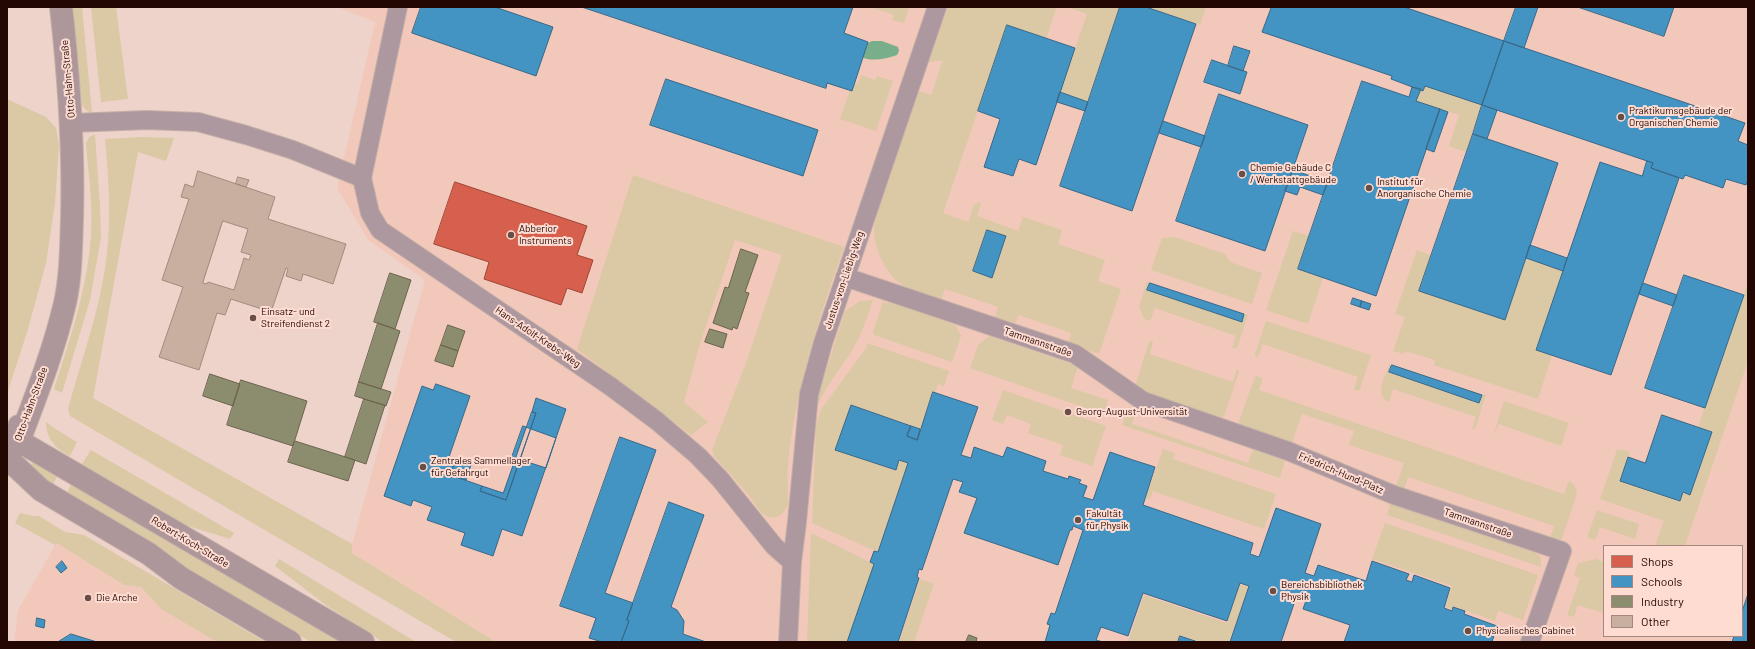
<!DOCTYPE html>
<meta charset="utf-8">
<style>
body{margin:0}
#map{position:relative;width:1755px;height:649px;overflow:hidden;background:#eed3ca;font-family:Barlow,sans-serif}
canvas{display:block}
.frame{position:absolute;inset:0;border:8px solid #220702;pointer-events:none}
.legend{position:absolute;left:1603px;top:545px;width:140px;height:92px;box-sizing:border-box;background:#fedcd2;border:1px solid #a6877f;margin:0;padding:5px 7px;list-style:none;font-size:12px;color:#220702}
.legend li{display:flex;align-items:center;gap:8px;height:20px}
.legend b{width:20px;border:1px solid #a6877f}
</style>
<div id="map">
<canvas width="1755" height="649"></canvas>
<div class="frame"></div>
<ul class="legend">
<li><b style="height:11px;background:#d6604d"></b>Shops</li>
<li><b style="height:11px;background:#4393c3"></b>Schools</li>
<li><b style="height:11px;background:#8c8c6e"></b>Industry</li>
<li><b style="height:11px;background:#c8afa0"></b>Other</li>
</ul>
</div>
<script>
const c = document.querySelector('canvas').getContext('2d');
c.lineJoin = 'round';
function fillPath(path, color) {
  c.fillStyle = color;
  c.fill(path, 'evenodd');
}
function strokePath(path, color, width, dash) {
  c.strokeStyle = color;
  c.lineWidth = width;
  c.lineCap = dash ? 'butt' : 'round';
  c.setLineDash(dash || []);
  c.stroke(path);
}
function label(font, color, halo, rows, align = 'center') {
  c.font = font + ' Barlow,sans-serif';
  c.lineWidth = 4;
  c.setLineDash([]);
  c.textBaseline = 'middle';
  c.strokeStyle = halo;
  c.fillStyle = color;
  for (const [text, x, y, turn = 0] of rows) {
    c.save();
    c.translate(x, y);
    c.rotate((+turn || 0) * Math.PI / 180);
    c.textAlign = isNaN(turn) ? turn : align;
    if (halo) c.strokeText(text, 0, 0);
    c.fillText(text, 0, 0);
    c.restore();
  }
}
const built = new Path2D(`
 M337,7H1748V642H496L352,553V544L425,280L368,240L337,188L375,22ZM1604,546H1742V636H1604Z
 M57,542L124,585L141,587L161,609L217,642H14L18,610Z`);
const green = new Path2D(`
 M72,7H82L92,113L86,110L82,105Z
 M91,7H116L128,99L101,102Z
 M871,7H909L904,23L892,20L894,15Z
 M948,7H1057L1046,39L1007,25L943,213L968,222L974,205L979,202L981,203L977,216L1018,231L1023,217L1062,230L1058,244L1105,260L1098,281L1121,289L1099,354L1068,343L1071,333L1019,315L1015,323L995,317L998,307L945,289L941,300C931,297 919,294 909,289C888,279 875,253 874,230C874,225 876,220 877,215L919,91L931,95L943,60L929,62Z
 M1067,7H1120L1088,102L1060,92L1087,14Z
 M1146,7H1206L1200,25Z
 M861,75L875,80L877,76L893,81L876,131L840,119L853,82L858,84Z
 M1425,86L1482,105L1466,152L1449,146L1459,115L1416,101L1421,89L1423,90Z
 M7,99L46,117L56,128L59,145L55,203L46,263L28,329L8,391Z
 M95,134L100,206L101,237L90,300L62,393L54,389C69,342 85,296 90,247C94,213 89,178 86,144L89,137Z
 M140,137L174,138L166,161L138,152L93,398L352,544V553L496,642H456L70,416L68,409C83,354 104,299 108,242C111,207 108,173 105,139Z
 M633,175L844,247C819,318 795,389 788,464C787,477 788,490 788,503C785,514 776,522 765,515C759,512 755,504 751,498C740,484 726,470 714,456L712,450L746,363L782,255L735,240L699,347L684,402L708,422L691,435L577,349Z
 M1293,231L1309,236L1298,269L1323,278L1308,324L1266,310Z
 M1175,237L1225,254L1230,262L1262,273L1252,304L1151,270L1162,238Z
 M1417,250L1431,255L1419,291L1505,320L1526,258L1563,271L1536,350L1552,355L1538,399L1434,365L1435,360L1405,351L1404,354L1393,351L1405,317L1395,314Z
 M1147,282L1150,283L1147,290L1242,322L1244,314L1248,315L1237,348H1232L1236,336L1155,308L1150,321L1144,319L1139,307Z
 M1748,282V361L1685,546H1655L1664,521L1600,499L1617,450H1623L1630,452L1620,480L1680,501L1683,492L1690,495L1711,432L1698,427Z
 M873,300C867,317 862,334 853,349C840,369 825,387 816,409H814L845,311L860,301Z
 M883,302L900,305L955,325L961,336L952,362L874,335L873,331Z
 M1266,321L1371,355L1360,389L1357,391L1354,390L1358,377L1263,344L1258,357H1256L1255,354Z
 M989,336L1078,366L1071,388L1108,400L1103,414L970,368L978,345Z
 M1153,341L1150,354L1233,382L1237,369L1239,372L1224,416L1220,418L1137,391L1135,386L1149,342Z
 M867,343L949,371L944,386L938,384L935,392H933L917,440L907,436L911,425L851,405L836,450L895,470L899,460L908,463L878,552L812,523L816,427L820,411L866,348Z
 M1390,364L1392,365L1389,372L1479,403L1482,394L1486,395L1475,429H1472L1476,417L1393,389L1389,402C1373,397 1386,374 1390,364Z
 M1257,376L1263,378L1259,390L1564,494L1569,481L1574,484L1577,493L1562,538L1558,541L1550,538L1554,526L1408,477L1404,489L1396,486L1404,463L1349,445L1354,431L1302,414L1292,443L1240,426L1239,421L1255,377Z
 M1003,390L1106,426L1092,466L1060,455L1063,445L1028,433L1031,424L1007,415L1003,424L992,420Z
 M1504,401L1569,423L1561,446L1499,424L1493,437Z
 M1128,407L1136,410L1132,424L1142,427L1248,463L1253,449L1285,461L1280,478L1122,425Z
 M46,422L54,428L77,442L70,456C56,449 46,439 46,422Z
 M1163,449L1175,453L1173,459L1276,494L1264,529L1153,491L1150,499L1146,498Z
 M91,450L234,533L230,539L182,524L82,464Z
 M36,461L58,475L50,490L32,468L31,464Z
 M72,483L340,642H311L64,498Z
 M1390,504L1536,553L1541,558V567L1387,515Z
 M1597,510L1639,524L1635,539L1600,527L1595,540L1587,537Z
 M20,513L33,516H39L65,532L84,535L265,642H217L161,609L141,587L124,585L57,543L55,545L15,523Z
 M1385,523L1538,575L1523,620L1498,611L1495,621L1453,606L1451,609L1445,607L1452,586L1372,559Z
 M811,533L874,564L847,642H807Z
 M279,559L416,642H383L327,606L275,566Z
 M1596,559L1604,562V613L1578,605L1574,617L1567,615L1580,578L1574,576L1578,563Z
 M920,579L934,584L914,642H899Z
 M1240,584L1248,587L1229,642H1201L1180,635L1177,642H1128L1144,595L1227,623Z`);
const water = new Path2D(`
 M872,41H882L898,47L899,51L897,55C886,59 872,62 861,57L866,44Z`);
const shops = new Path2D(`
 M455,182L587,226L577,255L593,260L582,293L567,288L561,305L484,279L489,262L434,244Z`);
const schools = new Path2D(`
 M421,7H495L553,27L536,76L412,33Z
 M582,7H853L844,33L868,42L852,91L827,83L826,88Z
 M1120,7H1146L1196,24L1132,211L1060,186Z
 M1267,7H1404L1504,41L1482,105L1425,86L1423,91L1391,79L1392,76L1262,32L1271,8Z
 M1516,7H1538L1524,48L1504,41Z
 M1578,7H1674L1664,36Z
 M1007,25L1075,48L1036,165L1019,159L1013,176L984,167L1000,119L978,111Z
 M1504,41L1745,123L1738,141L1748,145V180L1746,185L1726,179L1723,188L1685,175L1683,179L1651,168L1653,163L1482,105Z
 M1234,46L1250,51L1243,71L1228,66Z
 M1212,60L1247,72L1240,94L1204,82Z
 M666,79L818,130L803,176L650,125Z
 M1362,81L1409,97L1412,87L1421,89L1416,101L1440,109L1376,296L1298,269Z
 M1060,92L1088,102L1085,111L1057,102Z
 M1219,94L1308,125L1265,251L1176,221Z
 M1482,105L1497,110L1487,139L1473,134Z
 M1440,109L1448,112L1434,152L1426,149Z
 M1163,121L1205,136L1201,147L1159,133Z
 M1473,134L1558,163L1505,320L1419,291Z
 M1647,161L1653,163L1651,168L1679,178L1611,375L1536,350L1600,162L1642,176Z
 M1293,170L1328,182L1323,195L1300,187L1297,195L1285,191Z
 M987,230L1006,236L992,278L973,271Z
 M1530,245L1567,258L1563,271L1526,258Z
 M1684,275L1744,295L1705,408L1645,388Z
 M1150,283L1244,314L1242,322L1147,290Z
 M1643,283L1677,295L1673,306L1639,294Z
 M1353,298L1362,301L1360,307L1351,304Z
 M1362,301L1371,304L1369,310L1360,307Z
 M1392,365L1482,395L1479,403L1389,372Z
 M436,384L470,396L449,457L456,460L450,475L482,486L480,491L506,500L536,413L532,412L536,398L566,409L522,536L502,529L493,556L461,545L465,533L427,520L432,507L413,500L411,506L384,496L422,386L433,390Z
 M933,392L978,407L961,455L971,458L974,447L1003,457L1007,447L1046,461L1043,471L1068,479L1069,476L1081,480L1079,483L1087,486L1083,497L1093,500L1110,452L1133,460L1155,467L1143,505L1253,543L1250,554L1259,557L1276,508L1321,524L1305,573L1314,576L1318,565L1366,581L1372,561L1409,574L1406,580L1412,582L1414,575L1450,588L1444,608L1452,611L1453,607L1465,611L1464,614L1497,626L1492,642H1344L1350,625L1303,609L1307,598L1297,595L1281,642H1230L1249,586L1240,583L1227,621L1143,593L1128,636L1101,627L1096,640L1103,642H1045L1050,625L1047,624L1051,613L1055,614L1083,530L1073,526L1072,530H1070L1058,565L964,533L977,498L959,492L963,482L953,479L922,570L919,569L917,577L919,578L898,642H847L874,564L870,562L874,551L878,552L908,463L899,460L896,470L835,450L851,405L911,426L907,436L917,440Z
 M532,412L536,413L506,500L480,491L482,486L503,493Z
 M1662,415L1712,432L1690,495L1683,492L1680,501L1620,481L1628,457L1645,463Z
 M523,426L556,438L546,468L512,457Z
 M911,426L920,429L917,440L907,436Z
 M620,437L656,450L605,593L633,603L627,620L629,621L621,642H602L589,638L596,618L560,606Z
 M456,460L471,465L466,480L450,475Z
 M669,502L704,515L671,607L677,610L684,621L683,634L706,642H621L629,621L627,620Z
 M62,561L67,568L61,573L56,567Z
 M1748,594V642H1732L1734,636H1742V612Z
 M37,618L45,620L44,628L36,626Z
 M71,634L97,642H58Z
 M1180,636L1198,642H1178Z`);
const industry = new Path2D(`
 M741,249L758,255L745,292L749,293L737,329L733,327L732,330L713,323L725,287L728,288Z
 M390,273L411,280L395,329L374,322Z
 M378,323L400,331L381,389L359,382Z
 M448,325L465,331L458,351L441,345Z
 M710,329L727,334L723,348L705,342Z
 M441,345L458,351L453,367L435,361Z
 M210,374L240,384L233,406L203,396Z
 M241,380L307,401L293,446L227,425Z
 M359,382L391,392L386,406L355,396Z
 M364,399L385,405L366,464L345,457Z
 M295,441L355,460L348,481L288,462Z
 M969,635L977,638L976,642H966Z`);
const building = new Path2D(`
 M198,171L275,197L268,219L346,244L333,284L303,274L301,281L286,276L288,269L286,268L271,312L231,299L225,315L217,313L199,370L159,357L183,287L162,280L189,199L181,197L185,184L193,187ZM223,221L248,229L241,252L251,255L249,260L244,258L234,290L208,282L207,284L203,283Z
 M238,177L249,180L246,187L236,184Z`);
const street = new Path2D(`
 M398,7L362,178L370,213L380,230L610,386L657,421L698,456L720,479L774,546L792,562
 M72,123L147,120L198,122L246,135L293,150L362,178
 M845,277L1075,354L1143,401L1288,451L1394,495L1562,551L1530,642
 M788,642L792,562L797,522L809,394L823,343L937,7`);
const secondary = new Path2D(`
 M61,7C69,78 74,147 72,219C71,247 71,276 65,303C54,350 36,396 19,441L363,642
 M19,426L9,460L41,490L149,554L181,578L290,642`);
const markers = [
 [1621,117,4,"#694e48"],
 [1242,174,4,"#694e48"],
 [1369,188,4,"#694e48"],
 [511,235,4,"#694e48"],
 [253,318,4,"#694e48"],
 [1068,412,4,"#694e48"],
 [423,467,4,"#694e48"],
 [1078,520,4,"#694e48"],
 [1273,591,4,"#694e48"],
 [88,598,4,"#694e48"],
 [1468,631,4,"#694e48"]
];
const streetNames = [
 ["Otto-Hahn-Straße",68,79,-95],
 ["Justus-von-Liebig-Weg",844,280,-71],
 ["Hans-Adolf-Krebs-Weg",538,337,34],
 ["Tammannstraße",1038,342,19],
 ["Otto-Hahn-Straße",31,404,-70],
 ["Friedrich-Hund-Platz",1341,473,23],
 ["Tammannstraße",1478,523,19],
 ["Robert-Koch-Straße",190,542,31]
];
const poiNames = [
 ["Praktikumsgebäude der",1629,111],
 ["Organischen Chemie",1629,123],
 ["Chemie Gebäude C",1250,168],
 ["/ Werkstattgebäude",1250,180],
 ["Institut für",1377,182],
 ["Anorganische Chemie",1377,194],
 ["Abberior",519,229],
 ["Instruments",519,241],
 ["Einsatz- und",261,312],
 ["Streifendienst 2",261,324],
 ["Georg-August-Universität",1076,412],
 ["Zentrales Sammellager",431,461],
 ["für Gefahrgut",431,473],
 ["Fakultät",1086,514],
 ["für Physik",1086,526],
 ["Bereichsbibliothek",1281,585],
 ["Physik",1281,597],
 ["Die Arche",96,598],
 ["Physicalisches Cabinet",1476,631]
];
fillPath(built, '#f2c8bb');
fillPath(green, '#dbc8a4');
fillPath(water, '#78ae8a');
fillPath(shops, '#d6604d');
strokePath(shops, '#a04536', 1);
fillPath(schools, '#4393c3');
strokePath(schools, '#396989', 1);
fillPath(industry, '#8c8c6e');
strokePath(industry, '#6c644e', 1);
fillPath(building, '#c8afa0');
strokePath(building, '#a28a7c', 1);
strokePath(street, '#c7b0a8', 20);
strokePath(secondary, '#c7b0a8', 24);
strokePath(street, '#ac989e', 18);
strokePath(secondary, '#ad979b', 22);
for (const [x, y, r, color] of markers) {
  const dot = new Path2D();
  dot.arc(x, y, r, 0, 2 * Math.PI);
  c.fillStyle = color;
  c.fill(dot);
  strokePath(dot, '#fedcd2', 1.5);
}
label('10px', '#220702', '#fedcd2', streetNames);
label('10px', '#220702', '#fedcd2', poiNames, 'left');
</script>
